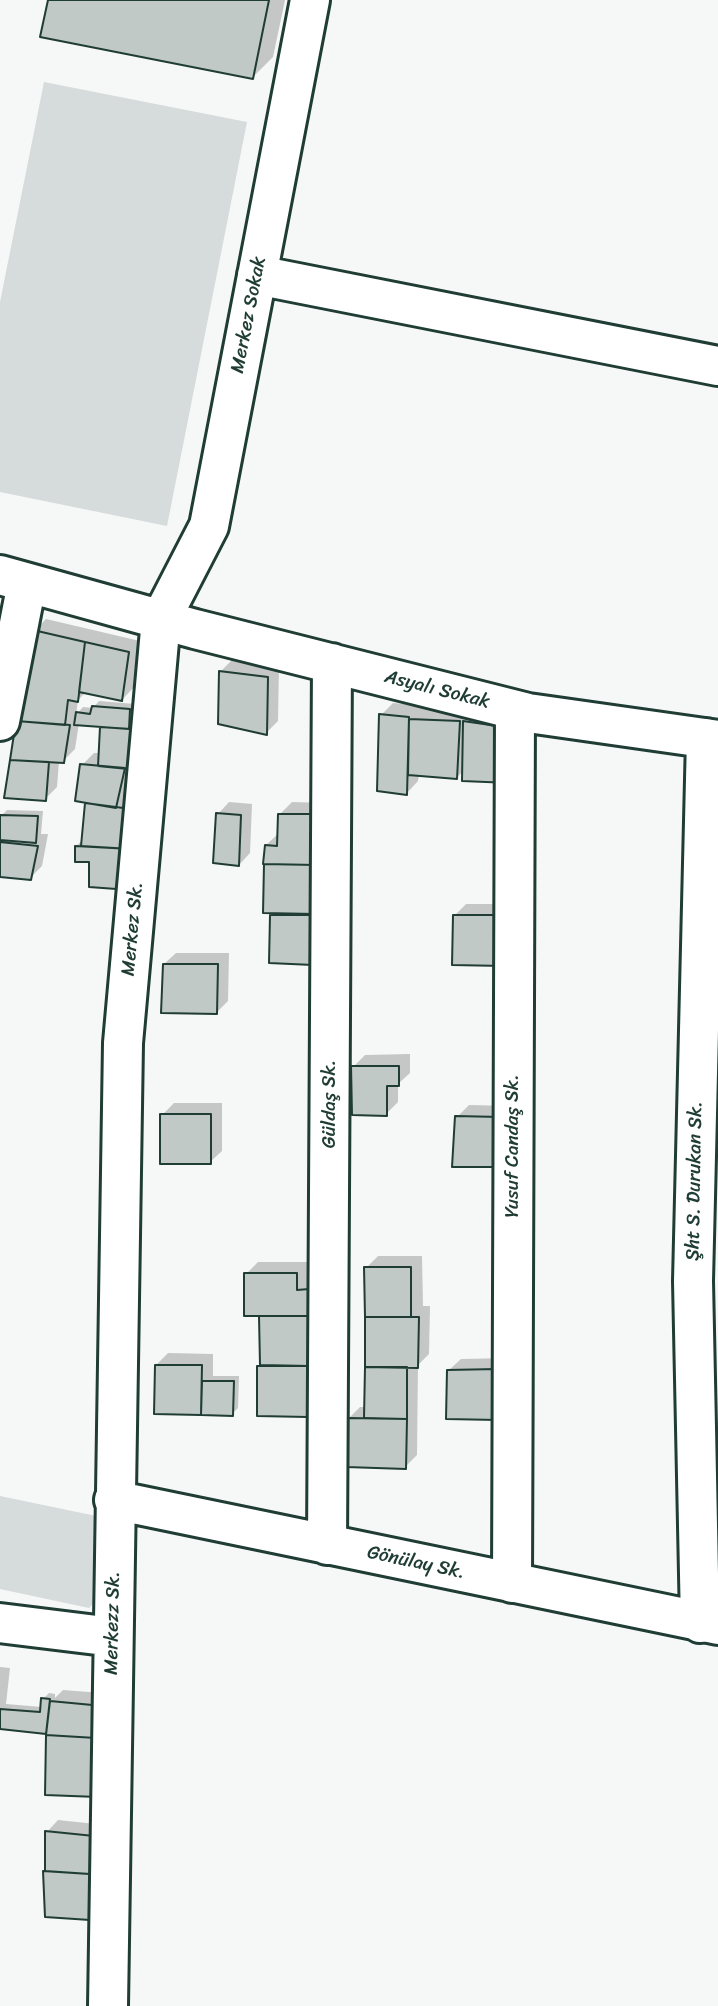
<!DOCTYPE html>
<meta charset="utf-8">
<style>
body{margin:0}
canvas{display:block;background:#f6f7f7}
</style>
<canvas width="718" height="2006"></canvas>
<script>
const c = document.querySelector('canvas').getContext('2d');
c.lineJoin = 'round';
function fillPath(path, color) {
  c.fillStyle = color;
  c.fill(path, 'evenodd');
}
function strokePath(path, color, width, dash) {
  c.strokeStyle = color;
  c.lineWidth = width;
  c.lineCap = dash ? 'butt' : 'round';
  c.setLineDash(dash || []);
  c.stroke(path);
}
function label(font, color, halo, rows, align = 'center') {
  c.font = font + ' Sriracha,sans-serif';
  c.lineWidth = 6;
  c.setLineDash([]);
  c.textBaseline = 'middle';
  c.strokeStyle = halo;
  c.fillStyle = color;
  for (const [text, x, y, turn = 0] of rows) {
    c.save();
    c.translate(x, y);
    c.rotate((+turn || 0) * Math.PI / 180);
    c.textAlign = isNaN(turn) ? turn : align;
    if (halo) c.strokeText(text, 0, 0);
    c.fillText(text, 0, 0);
    c.restore();
  }
}
const green = new Path2D(`
 M44,82L247,122L167,526L0,492V302Z
 M0,1496L101,1517V1595L89,1608L0,1589Z`);
const shadow = new Path2D(`
 M50,0H285L273,57L252,78Z
 M46,619L140,641L133,688L122,700L86,692L78,700L76,715L83,707L93,708L99,701L135,704L141,876L91,860L76,846L84,839L86,801L82,765L94,753H100L101,725L79,723L75,749L63,761H59L57,787L45,799L6,797L34,631Z
 M232,660L279,666L278,721L266,733L221,671Z
 M393,703L471,710L522,716L457,777L419,774L418,781L407,793L381,715Z
 M229,802L252,804L250,853L239,865L218,814Z
 M292,802L327,803L324,951L272,915L276,912L266,845L279,833L280,814Z
 M7,810L43,811L41,834H48L42,866L30,878L0,875V823L1,816Z
 M466,904H517L454,964V916Z
 M176,953H229L228,1001L216,1013L164,964Z
 M410,1054V1073L398,1084V1102L386,1114L353,1067L365,1055Z
 M174,1103H222V1151L210,1162L162,1115Z
 M469,1105L512,1106L454,1165L457,1117Z
 M378,1256H422L423,1306H430L429,1354L418,1365L417,1455L405,1467L348,1419L360,1407H366V1268Z
 M258,1262H308V1279L320,1278L319,1403L307,1415L259,1414L261,1314L246,1274Z
 M168,1353L213,1354V1376H239L238,1408L232,1414L156,1412V1365Z
 M509,1358L497,1418L449,1370L461,1359Z
 M0,1667L10,1668L6,1704L42,1707L43,1699L49,1693L55,1694V1698L63,1690L114,1694L45,1732L0,1728Z
 M58,1820L115,1826L116,1908L47,1915V1832Z`);
const building = new Path2D(`
 M48,0H269L253,79L40,37Z
 M33,630L85,642L78,702L68,700L65,725L17,721Z
 M85,642L129,652L122,701L79,692Z
 M219,671L268,677L267,735L218,724Z
 M92,706L130,709L129,729L74,725L76,712L90,714Z
 M379,714L409,717L407,795L377,791Z
 M409,719L460,721L457,779L408,775Z
 M16,721L70,725L64,763L10,760Z
 M463,721L511,728L510,783L462,781Z
 M100,727L131,729L128,769L98,766Z
 M10,760L49,762L46,801L4,798Z
 M80,764L125,768L116,808L75,801Z
 M85,803L131,809V849L81,846Z
 M216,813L241,815L239,866L213,863Z
 M278,814H316V865L263,864L265,845L277,846Z
 M0,815L38,816L36,843L0,840Z
 M0,842L38,846L31,880L0,877Z
 M75,846L131,849L130,890L89,887V862H75Z
 M264,864L316,865L315,914L263,913Z
 M270,915H314L313,965L269,963Z
 M453,915H506L504,966L452,965Z
 M163,964H218L217,1014L161,1013Z
 M351,1066H399V1086H387V1116L352,1115Z
 M160,1114H211V1164H160Z
 M455,1116L501,1117L499,1167H452Z
 M364,1267H411V1317H365Z
 M244,1273H297V1290L309,1289L310,1316H244Z
 M259,1316H310L309,1366L260,1365Z
 M365,1317H419L418,1368L365,1367Z
 M155,1365H202L201,1415L154,1414Z
 M257,1366H309L308,1417L257,1416Z
 M365,1367H407V1419L364,1418Z
 M497,1369L498,1420L446,1419L447,1370Z
 M202,1381H234L233,1416L201,1415Z
 M347,1418L407,1419L406,1469L346,1467Z
 M41,1698L50,1699L46,1734L0,1729V1709L40,1712Z
 M50,1701L103,1706L96,1738L46,1735Z
 M46,1735L96,1738L98,1797L45,1795Z
 M45,1831L104,1837L105,1875L45,1871Z
 M43,1871L105,1875V1921L45,1917Z`);
const minor = new Path2D(`
 M257,275L718,366
 M0,575L195,629L528,713L718,740
 M0,721L27,583
 M114,1500L718,1625
 M327,1545L332,663
 M512,1583L515,710
 M0,1623L113,1637
 M700,1623L693,1281L706,738
 M108,2006L123,1043L161,619L209,526L310,0`);
const streetNames = [
 ["Merkez Sokak",249,315,-79],
 ["Asyalı Sokak",437,690,14],
 ["Merkez Sk.",133,929,-85],
 ["Güldaş Sk.",330,1104,-90],
 ["Yusuf Candaş Sk.",513,1146,-90],
 ["Şht S. Durukan Sk.",695,1181,-89],
 ["Gönülay Sk.",416,1563,12],
 ["Merkezz Sk.",113,1623,-89]
];
fillPath(green, '#d6dcdb');
fillPath(shadow, '#0003');
fillPath(building, '#c0c9c6');
strokePath(building, '#1f3d34', 2);
strokePath(minor, '#1f3d34', 44);
strokePath(minor, '#fff', 38);
label('19px', '#1f3d34', '#fff', streetNames);
</script>
